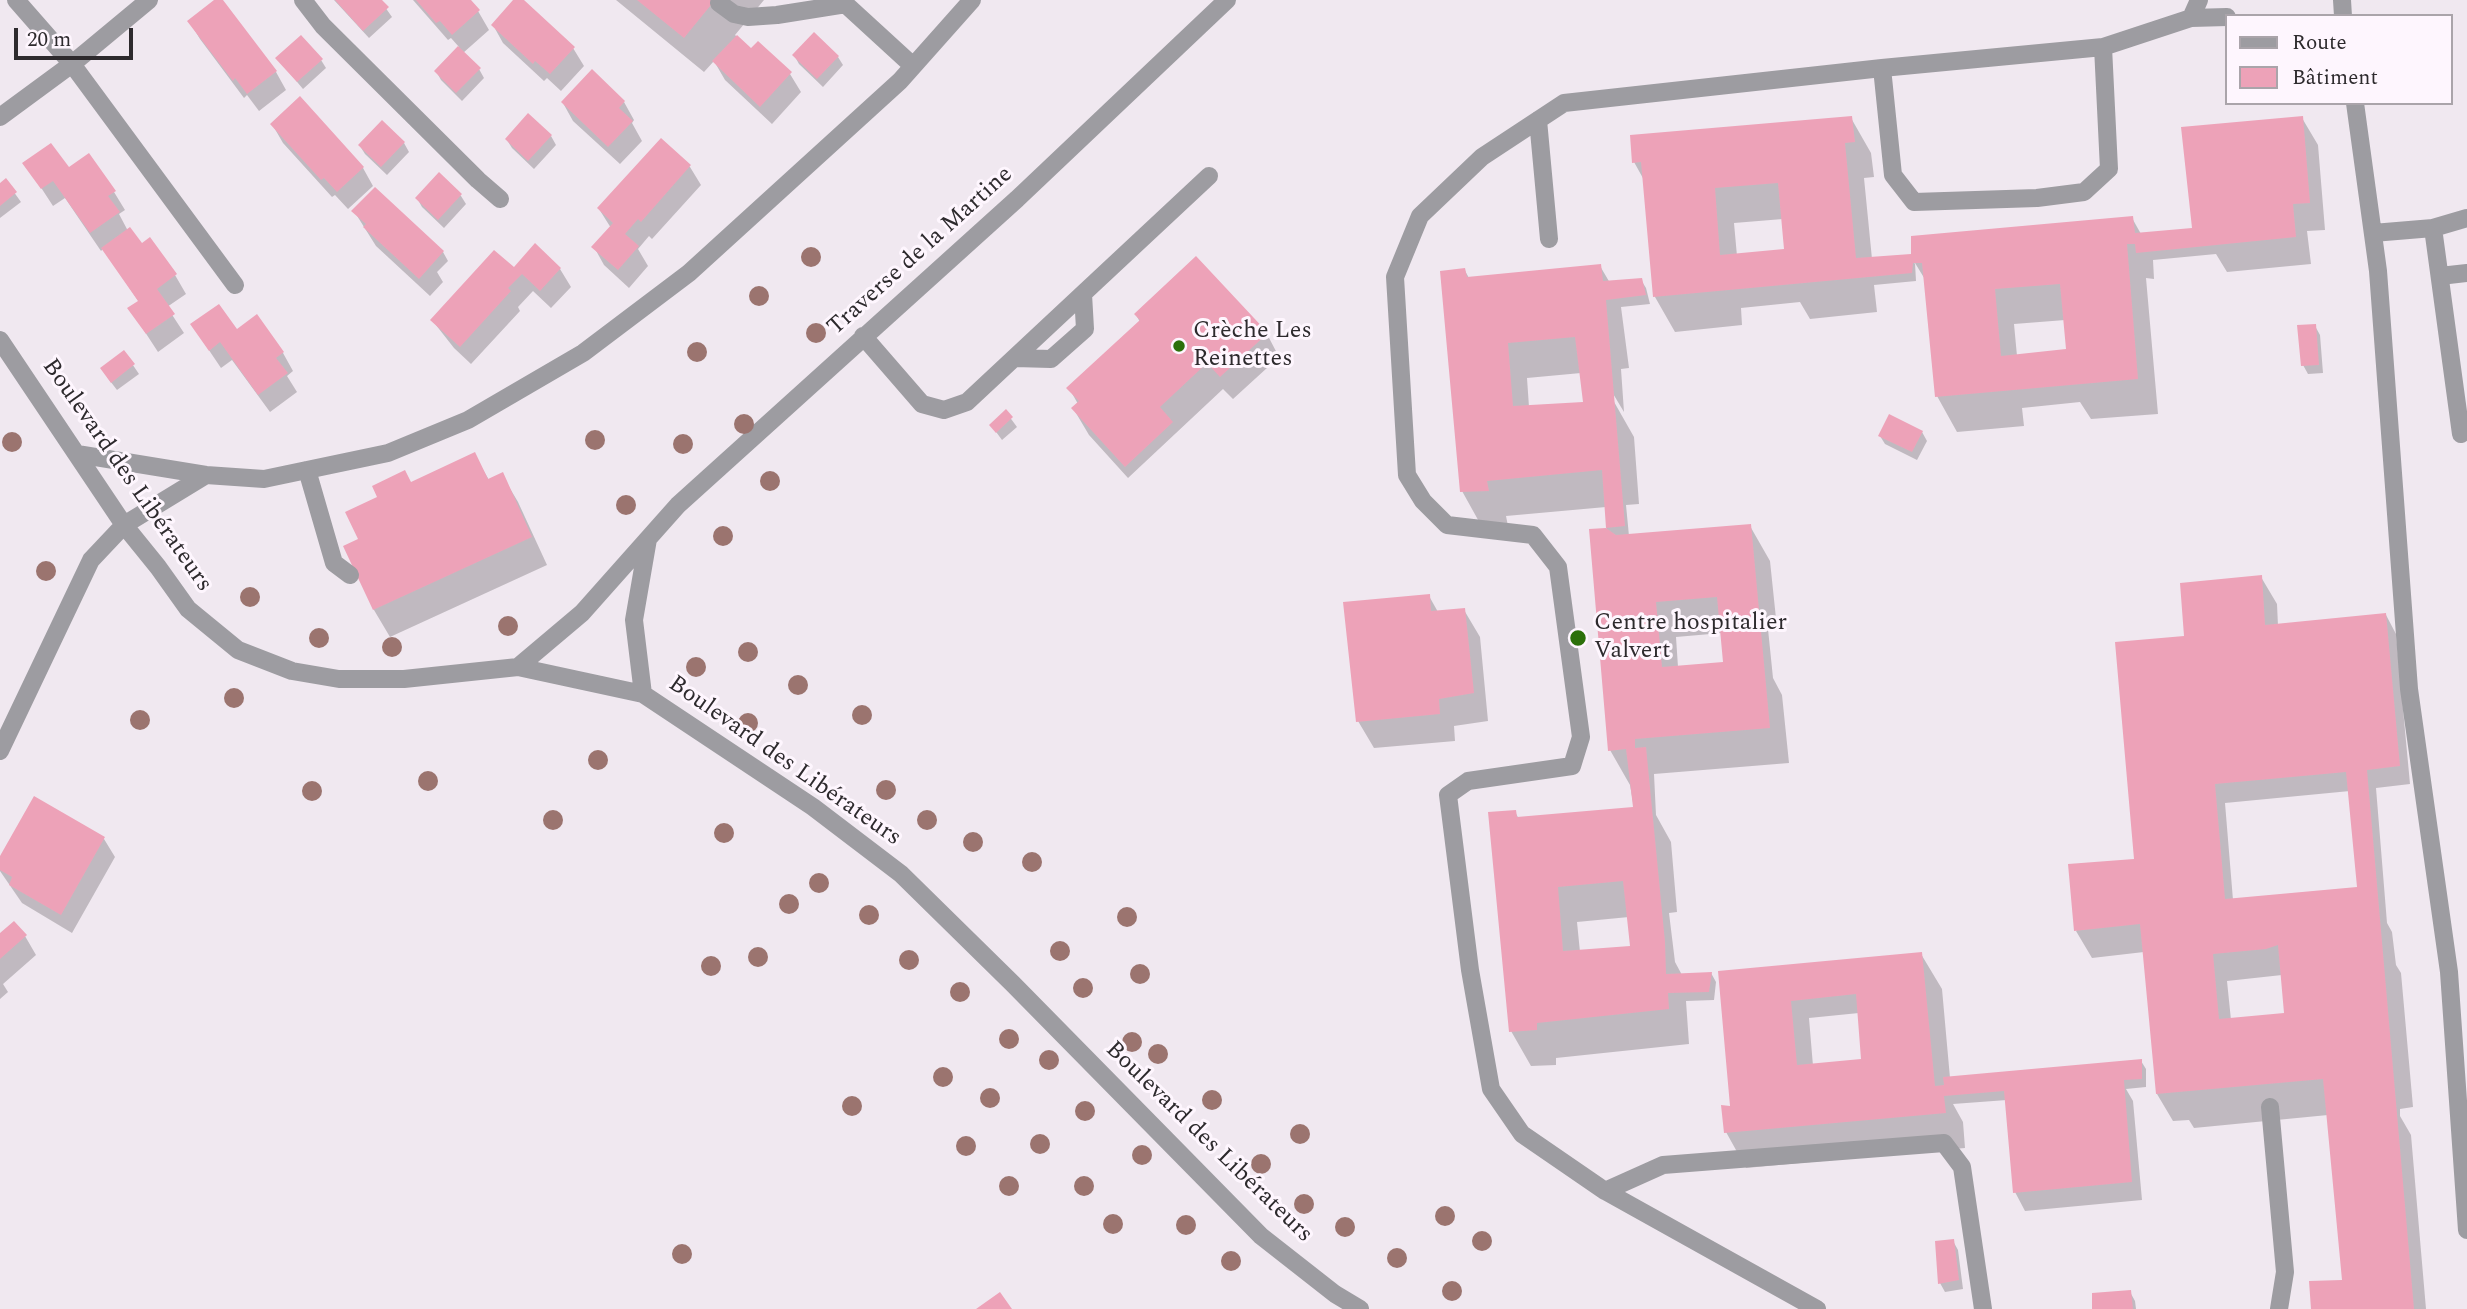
<!DOCTYPE html>
<meta charset="utf-8">
<style>
body{margin:0}
#map{position:relative;width:2467px;height:1309px;overflow:hidden;background:#f0e8f0;font-family:Spectral,serif}
canvas{display:block}
.legend{position:absolute;left:2225px;top:14px;width:228px;height:91px;box-sizing:border-box;background:#fef6fe;border:2px solid #aaa4aa;margin:0;padding:9px 12px;list-style:none;font-size:21px;color:#2d2a2d}
.legend li{display:flex;align-items:center;gap:14px;height:35px}
.legend b{width:35px;border:2px solid #aaa4aa}
.scale{position:absolute;left:14px;top:28px;width:119px;height:32px;box-sizing:border-box;border:4px solid #2d2a2d;border-top:0;padding-left:9px;font-size:21px;line-height:24px;white-space:nowrap;color:#2d2a2d;-webkit-text-stroke:5px #fef6fe;paint-order:stroke}
</style>
<div id="map">
<canvas width="2467" height="1309"></canvas>
<ul class="legend">
<li><b style="height:9px;background:#9d9ca1"></b>Route</li>
<li><b style="height:19px;background:#eda2b8"></b>Bâtiment</li>
</ul>
<div class="scale">20 m</div>
</div>
<script>
const c = document.querySelector('canvas').getContext('2d');
c.lineJoin = 'round';
function fillPath(path, color) {
  c.fillStyle = color;
  c.fill(path, 'evenodd');
}
function strokePath(path, color, width, dash) {
  c.strokeStyle = color;
  c.lineWidth = width;
  c.lineCap = dash ? 'butt' : 'round';
  c.setLineDash(dash || []);
  c.stroke(path);
}
function label(font, color, halo, rows, align = 'center') {
  c.font = font + ' Spectral,serif';
  c.lineWidth = 6;
  c.setLineDash([]);
  c.textBaseline = 'middle';
  c.strokeStyle = halo;
  c.fillStyle = color;
  for (const [text, x, y, turn = 0] of rows) {
    c.save();
    c.translate(x, y);
    c.rotate((+turn || 0) * Math.PI / 180);
    c.textAlign = isNaN(turn) ? turn : align;
    if (halo) c.strokeText(text, 0, 0);
    c.fillText(text, 0, 0);
    c.restore();
  }
}
const shadow = new Path2D(`
 M217,0H220L276,72L286,90L259,111L247,95L244,98L200,39L189,21Z
 M334,0H380L392,17L369,38Z
 M413,0H468L478,11L489,30L463,53L479,69L484,78L462,101L441,80L436,71L459,47L451,38L448,40Z
 M516,0H521L573,48L584,66L561,91L547,78L544,81L503,43L493,25Z
 M616,0H764L735,35L752,51L790,74L801,92L772,124L725,80L714,61L704,72Z
 M794,55L838,57L843,65L823,87L799,64Z
 M277,58L321,60L326,68L303,89Z
 M624,102L634,120L632,123L642,141L620,164L573,121L563,103Z
 M1851,118L1871,153L1874,177L1864,178L1872,259L1910,256L1915,264L1913,238L2132,218L2141,234L2194,229L2302,118L2318,145L2325,230L2307,231L2311,264L2227,272L2216,254L2153,260L2154,279L2146,278L2158,414L2091,419L2080,402L2022,408L2024,426L1957,432L1937,396L1926,281L1915,263L1916,281L1874,285L1877,312L1810,319L1800,302L1741,308L1742,325L1675,332L1655,297L1644,180L1634,162ZM1783,219L1787,257L1737,256L1734,223ZM2065,320L2068,350L2017,356L2014,324Z
 M272,124L363,168L373,186L348,209L335,195L332,197L283,143Z
 M551,136L556,145L534,169L512,148L507,140Z
 M661,141L690,167L701,185L652,239L649,236L638,249L648,266L629,288L604,265L594,247L611,228L599,209Z
 M404,143L409,152L387,175L365,154L360,146Z
 M25,163L68,170L114,192L125,210L119,214L128,231L175,275L186,294L167,307L184,333L158,352L130,309L139,302L103,249L101,251L65,198L53,206Z
 M439,175L461,196L466,204L444,228L422,207L417,198Z
 M6,181L21,202L0,218V185Z
 M354,211L443,252L448,261L437,272L443,282L430,296L376,246Z
 M1600,266L1610,283L1641,280L1646,288L1650,304L1621,307L1629,368L1621,369L1624,412L1612,392L1609,393L1634,437L1639,504L1626,505L1629,536L1750,526L1770,561L1777,628L1768,629L1773,678L1782,695L1789,763L1654,774L1656,815L1671,842L1677,912L1669,913L1675,962L1682,975L1711,973L1716,982L1714,1000L1686,1001L1689,1044L1556,1058V1065L1531,1066L1511,1031L1515,812L1519,819L1634,808L1630,785L1610,750L1606,507L1506,516L1508,526L1482,527L1462,491L1464,269L1469,278ZM1581,373L1586,404L1529,407L1527,378ZM1722,633L1725,663L1678,667L1676,637ZM1629,917L1632,947L1580,952L1577,922Z
 M560,269L571,287L551,308L533,291L518,307L520,311L471,364L454,348L432,320L514,270Z
 M1136,315L1267,334L1279,357L1233,399L1223,389L1128,478L1089,435L1073,408L1078,404L1069,388L1140,322Z
 M192,325L237,331L283,353L293,371L287,376L297,392L270,412L232,360L221,368Z
 M2315,326L2320,335L2323,373L2308,374L2303,365Z
 M124,352L139,374L117,390L107,377Z
 M1006,412L1017,427L1002,440L991,425Z
 M1922,432L1927,441L1917,460L1885,444L1880,436Z
 M474,454L489,480L502,475L518,502L547,565L390,637L374,610L345,547L361,540L380,498Z
 M2261,577L2277,604L2278,626L2386,615L2396,634L2410,784L2376,788L2387,923L2392,932L2396,965L2401,973L2413,1107L2400,1109V1116L2411,1135L2426,1309H2313L2344,1281L2328,1115L2194,1128L2189,1120L2173,1121L2157,1094L2144,952L2092,958L2076,931L2136,860L2186,638ZM2350,791L2359,889L2233,900L2225,803ZM2282,975L2286,1015L2231,1020L2227,981Z
 M1429,596L1438,612L1464,610L1480,637L1488,721L1454,726L1455,741L1374,748L1358,721Z
 M104,839L115,857L72,933L22,903L0,871V860Z
 M0,936H25L36,955L3,984L8,992L0,999Z
 M1921,954L1942,989L1950,1078L2141,1061L2146,1069V1087L2126,1089L2133,1101L2142,1200L2025,1211L2015,1192L2007,1100L1953,1104L1963,1122L1965,1148L1746,1168L1726,1132L1732,1108L1720,973ZM1859,1013L1863,1061L1813,1066L1809,1018Z
 M1953,1241L1958,1250L1963,1289L1945,1292L1940,1283Z
 M2130,1292L2135,1301L2136,1309H2094Z`);
const building = new Path2D(`
 M214,0H223L277,71L247,94L235,78L233,81L187,21Z
 M335,0H382L389,7L363,31Z
 M416,0H471L480,10L452,35L440,21L436,23Z
 M513,0H524L575,47L550,74L535,61L533,64L491,25Z
 M637,0H715L684,38Z
 M814,32L839,56L817,79L792,55Z
 M301,35L323,59L297,82L275,58Z
 M737,35L751,48L758,41L792,72L760,107L712,61Z
 M458,46L481,68L456,93L434,71Z
 M592,69L625,101L619,108L633,121L608,147L561,102Z
 M300,96L364,167L337,192L324,178L321,180L270,124Z
 M528,113L552,135L528,161L505,139Z
 M1852,116L1855,142L1845,143L1856,258L1911,254V236L2133,216L2135,233L2192,228L2181,127L2303,116L2310,203L2293,204L2296,237L2136,253L2135,244H2127L2138,379L1935,397L1922,263H1913L1912,273L1653,297L1641,162L1632,163L1630,135ZM1778,183L1784,249L1720,255L1715,188ZM2060,284L2066,349L2001,356L1995,289Z
 M382,120L405,142L381,167L358,145Z
 M661,138L691,165L641,222L638,219L625,234L639,246L618,270L591,247L613,223L597,208Z
 M51,143L69,167L89,153L116,191L108,196L120,212L90,233L53,181L41,189L22,163Z
 M439,172L462,194L438,220L415,198Z
 M6,178L17,192L0,206V183Z
 M375,187L444,251L419,279L363,227L366,224L351,211Z
 M130,227L142,243L150,237L177,274L157,289L175,314L146,334L127,308L138,301L101,248Z
 M535,243L561,268L540,291L522,274L508,288L511,291L460,347L430,320L494,250L514,267Z
 M1196,256L1268,333L1220,377L1207,363L1160,407L1173,422L1125,467L1071,408L1079,401L1066,388L1140,320L1134,314Z
 M1601,264L1603,281L1642,278L1646,295L1606,300L1625,526L1606,528L1602,470L1487,481L1489,491L1460,492L1440,271L1465,268L1467,277ZM1575,337L1583,402L1513,406L1508,343Z
 M219,304L237,329L257,314L284,352L276,358L288,373L258,395L220,342L209,351L190,324Z
 M2316,324L2319,365L2301,366L2297,325Z
 M124,350L135,364L111,383L100,368Z
 M1006,409L1013,417L996,433L989,425Z
 M1889,414L1923,431L1912,452L1878,436Z
 M475,452L488,479L503,472L532,537L373,610L343,546L358,539L345,512L377,497L372,486L405,470L411,482Z
 M1751,524L1770,728L1635,739V748L1646,747L1665,942L1666,974L1712,972L1709,992L1668,993L1669,1009L1537,1023V1030L1509,1032L1488,812L1516,810L1517,817L1633,807L1626,749L1608,751L1589,529L1606,528L1616,535ZM1717,597L1723,662L1662,667L1656,602ZM1623,881L1630,946L1563,951L1558,887Z
 M2262,575L2265,625L2386,613L2400,766L2367,770L2414,1309H2311L2309,1281L2342,1280L2323,1079L2156,1094L2140,924L2074,931L2068,864L2134,859L2115,642L2184,636L2180,583ZM2346,772L2357,887L2225,899L2215,784ZM2278,945L2284,1013L2219,1019L2213,954L2266,949Z
 M1430,594L1431,611L1465,608L1474,693L1439,699L1440,714L1356,722L1343,602Z
 M34,796L105,837L61,915L9,885L12,877L0,870V856Z
 M14,921L27,935L0,959V933Z
 M1922,952L1935,1086L1944,1085L1943,1077L2142,1059V1079L2124,1080L2132,1182L2013,1193L2004,1091L1944,1096L1946,1113L1724,1133L1721,1105L1730,1106L1718,971ZM1856,994L1861,1059L1797,1065L1791,1001Z
 M1954,1239L1959,1280L1938,1284L1935,1241Z
 M2131,1290L2133,1309H2092V1293Z
 M1000,1292L1012,1309H976Z`);
const minor = new Path2D(`
 M16,0L72,64L235,285
 M303,0L323,26L478,180L500,199
 M841,0L913,66
 M2342,0L2343,16
 M719,3L734,14L748,17L777,15L846,4
 M2191,18L2227,17
 M1882,68L1893,175L1914,202L2037,198L2084,192L2109,169L2103,47
 M2355,103L2378,271L2409,689L2449,972L2467,1230
 M0,117L72,64L149,0
 M1538,120L1549,239
 M2433,228L2461,434
 M2373,233L2433,228L2467,218
 M2440,276L2467,273
 M863,336L922,404L944,410L967,402L1209,176
 M0,340L124,525L158,567L188,609L238,650L292,671L339,679H404L518,667L643,694L813,807L901,874L1013,984L1261,1236L1335,1294L1360,1309
 M1015,358L1051,359L1085,329L1083,294
 M77,454L206,475L264,479L388,453L468,420L583,353L689,273L900,81L972,0
 M307,470L334,563L350,575
 M518,667L582,613L678,505L1017,199L1227,0
 M643,694L634,620L648,539
 M0,751L91,560L124,525L206,475
 M2270,1107L2285,1272L2279,1309
 M1605,1191L1663,1165L1944,1143L1962,1167L1983,1309
 M1817,1309L1605,1191L1522,1134L1491,1089L1470,970L1448,795L1468,781L1572,766L1581,737L1558,567L1533,535L1447,525L1423,501L1407,475L1395,277L1420,216L1482,157L1564,103L1882,68L2103,47L2191,18L2199,0`);
const trees = [
 [811,257],
 [759,296],
 [816,333],
 [697,352],
 [744,424],
 [595,440],
 [12,442],
 [683,444],
 [770,481],
 [626,505],
 [723,536],
 [46,571],
 [250,597],
 [508,626],
 [319,638],
 [392,647],
 [748,652],
 [696,667],
 [798,685],
 [234,698],
 [862,715],
 [140,720],
 [748,723],
 [598,760],
 [428,781],
 [886,790],
 [312,791],
 [553,820],
 [927,820],
 [724,833],
 [973,842],
 [1032,862],
 [819,883],
 [789,904],
 [869,915],
 [1127,917],
 [1060,951],
 [758,957],
 [909,960],
 [711,966],
 [1140,974],
 [1083,988],
 [960,992],
 [1009,1039],
 [1132,1042],
 [1158,1054],
 [1049,1060],
 [943,1077],
 [990,1098],
 [1212,1100],
 [852,1106],
 [1085,1111],
 [1300,1134],
 [1040,1144],
 [966,1146],
 [1142,1155],
 [1261,1164],
 [1009,1186],
 [1084,1186],
 [1304,1204],
 [1445,1216],
 [1113,1224],
 [1186,1225],
 [1345,1227],
 [1482,1241],
 [682,1254],
 [1397,1258],
 [1231,1261],
 [1452,1291]
];
const markers = [
 [1179,346,7,"#2c700a"],
 [1578,638,9,"#2c700a"]
];
const streetNames = [
 ["Traverse de la Martine",921,252,-42],
 ["Boulevard des Libérateurs",126,476,55],
 ["Boulevard des Libérateurs",784,762,35],
 ["Boulevard des Libérateurs",1208,1143,44]
];
const poiNames = [
 ["Crèche Les",1193,332],
 ["Reinettes",1193,360],
 ["Centre hospitalier",1594,624],
 ["Valvert",1594,652]
];
fillPath(shadow, '#0003');
fillPath(building, '#eda2b8');
strokePath(minor, '#9d9ca1', 18);
c.fillStyle = '#9b746f';
for (const [x, y] of trees) {
  c.beginPath();
  c.arc(x, y, 10, 0, 2 * Math.PI);
  c.fill();
}
for (const [x, y, r, color] of markers) {
  const dot = new Path2D();
  dot.arc(x, y, r, 0, 2 * Math.PI);
  c.fillStyle = color;
  c.fill(dot);
  strokePath(dot, '#fef6fe', 2.5);
}
label('24px', '#2d2a2d', '#fef6fe', streetNames);
label('24px', '#2d2a2d', '#fef6fe', poiNames, 'left');
</script>
